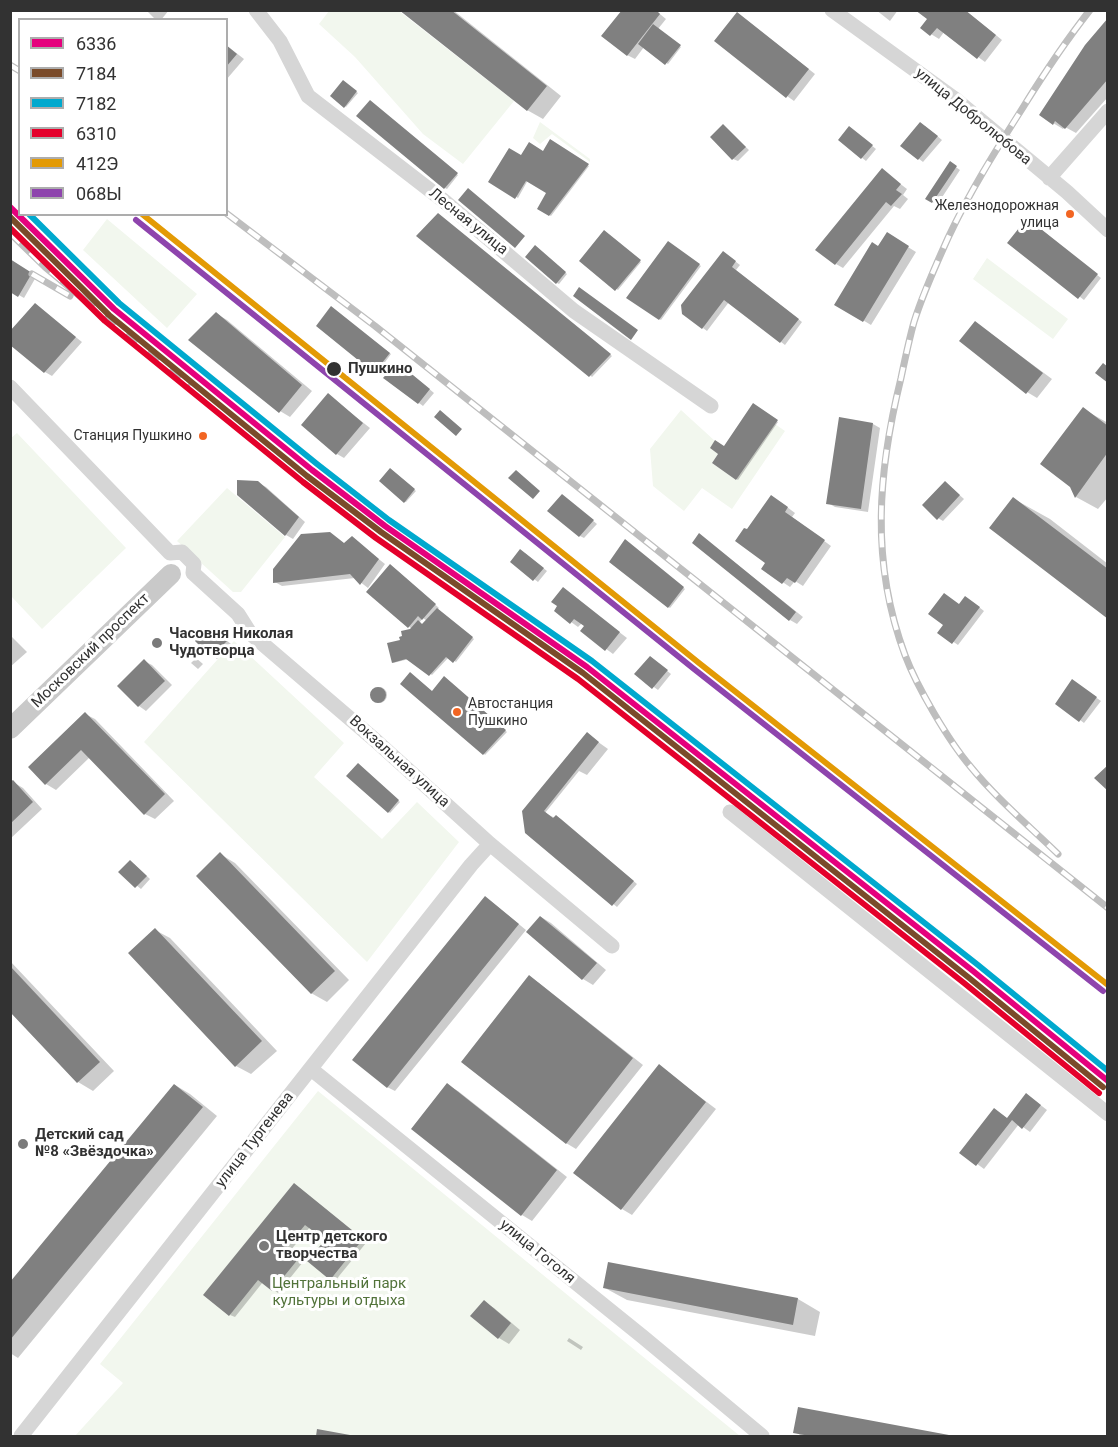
<!DOCTYPE html>
<meta charset="utf-8">
<style>
body{margin:0}
#map{position:relative;width:1118px;height:1447px;overflow:hidden;background:#fff;font-family:Roboto,sans-serif}
canvas{display:block}
.frame{position:absolute;inset:0;border:12px solid #323232;pointer-events:none}
.legend{position:absolute;left:18px;top:18px;width:210px;height:198px;box-sizing:border-box;background:#fff;border:2px solid #adadad;margin:0;padding:8px 10px;list-style:none;font-size:18px;color:#323232}
.legend li{display:flex;align-items:center;gap:12px;height:30px}
.legend b{width:30px;border:2px solid #adadad}
</style>
<div id="map">
<canvas width="1118" height="1447"></canvas>
<div class="frame"></div>
<ul class="legend">
<li><b style="height:8px;background:#e5007d"></b>6336</li>
<li><b style="height:8px;background:#7a4b2a"></b>7184</li>
<li><b style="height:8px;background:#00a9ce"></b>7182</li>
<li><b style="height:8px;background:#e4002b"></b>6310</li>
<li><b style="height:8px;background:#e39a05"></b>412Э</li>
<li><b style="height:8px;background:#8e44ad"></b>068Ы</li>
</ul>
</div>
<script>
const c = document.querySelector('canvas').getContext('2d');
c.lineJoin = 'round';
function fillPath(path, color) {
  c.fillStyle = color;
  c.fill(path, 'evenodd');
}
function strokePath(path, color, width, dash) {
  c.strokeStyle = color;
  c.lineWidth = width;
  c.lineCap = dash ? 'butt' : 'round';
  c.setLineDash(dash || []);
  c.stroke(path);
}
function label(font, color, halo, rows, align = 'center') {
  c.font = font + ' Roboto,sans-serif';
  c.lineWidth = 6;
  c.setLineDash([]);
  c.textBaseline = 'middle';
  c.strokeStyle = halo;
  c.fillStyle = color;
  for (const [text, x, y, turn = 0] of rows) {
    c.save();
    c.translate(x, y);
    c.rotate((+turn || 0) * Math.PI / 180);
    c.textAlign = isNaN(turn) ? turn : align;
    if (halo) c.strokeText(text, 0, 0);
    c.fillText(text, 0, 0);
    c.restore();
  }
}
const green = new Path2D(`
 M329,11H399L514,101L463,164L423,134L355,57L319,24Z
 M540,122L590,159V162L552,134L540,144L533,138Z
 M107,219L197,294L167,328L83,250Z
 M987,258L1068,319L1053,339L973,279Z
 M681,410L715,441L710,448L718,454L712,463L736,480L775,424L785,431L732,509L702,488L684,511L653,486L650,449Z
 M17,433L126,548L42,629L11,596L10,439Z
 M227,488L285,537L241,592H233L177,541Z
 M234,641L344,743L314,777L382,839L417,802L459,842L367,962L144,742Z
 M318,1091L740,1436H75L123,1383L100,1364Z`);
const shadow = new Path2D(`
 M146,10H169L161,20L155,19Z
 M402,10H453L561,96L543,119L527,110Z
 M655,10L666,19L658,29L681,47L668,64L644,47L635,59L627,55Z
 M876,10H898L890,21Z
 M965,10L1002,40L985,62L944,32L939,39L926,31Z
 M745,19L815,74L794,101L787,96Z
 M1108,20V97L1076,133L1065,127L1063,129L1053,123Z
 M226,45L244,59L226,80Z
 M343,82L358,93L346,107L332,96Z
 M372,103L458,175L447,189L445,188Z
 M723,126L749,150L738,161L733,159Z
 M925,126L942,140L923,162L902,146Z
 M854,131L876,149L866,161L840,140Z
 M551,141L589,166L551,216L539,208L549,193L528,180L518,198L490,182L522,157L543,153Z
 M950,163L960,170L937,205L927,198Z
 M882,170L907,189L903,195L908,199L900,209L894,206L843,268L836,264Z
 M440,216L612,356L592,377L590,375Z
 M1032,222L1101,278L1084,300L1009,242Z
 M606,233L641,262L618,290L581,261Z
 M887,234L916,252L871,325L836,304Z
 M669,243L701,266L661,320L628,298Z
 M537,248L567,274L559,284L557,283Z
 M727,255L740,265L736,270L802,322L785,345L729,302L707,331L703,328Z
 M10,261L36,277L24,298L10,290Z
 M35,305L82,342L52,376L45,372Z
 M331,308L391,354L377,373L318,326Z
 M217,314L227,320L312,391L290,417L280,411Z
 M975,322L1052,379L1037,398L1027,392Z
 M402,366L434,393L423,406L419,403Z
 M328,395L370,428L344,458L337,454Z
 M754,405L778,422L738,480L714,463Z
 M1083,409L1108,423V497L1098,509L1076,497L1071,486Z
 M840,419L873,424L880,428L868,512L835,507L828,503Z
 M392,471L416,491L406,502H404Z
 M258,483L266,487L305,522L293,539L286,535Z
 M946,483L964,499L943,521L938,518Z
 M567,499L597,524L584,538L580,536Z
 M1014,499L1050,519L1108,564V617Z
 M779,501L795,513L792,517L831,546L803,586L795,581L790,587L763,569L768,563L747,531Z
 M330,534L345,544L352,538L385,564L368,588L355,578L282,586L275,582Z
 M700,535L803,617L797,624L790,620Z
 M626,541L685,589L670,608L611,561Z
 M525,553L547,571L538,582L534,579Z
 M394,568L439,608L437,610L474,639L456,662L449,657L432,675L409,659L393,663L401,641L412,629L368,592ZM423,618L427,621L423,625L419,623Z
 M563,589L627,638L613,654L582,631L586,626L582,623L578,627L556,611Z
 M970,600L984,611L958,645L939,632Z
 M219,634L231,644L217,659L197,641Z
 M10,635L27,652L10,667Z
 M159,641L162,645L158,647L154,643Z
 M196,658L203,664L198,669L191,663Z
 M654,660L671,674L658,690L636,674Z
 M144,661L152,665L172,685L146,711L139,706Z
 M446,679L507,732L485,755L432,693Z
 M1077,684L1101,701L1084,723L1080,720Z
 M371 695a8 8 0 1 1 16 0a8 8 0 1 1-16 0Z
 M85,714L95,719L174,801L155,819L145,814L90,757L56,790L46,784L30,767Z
 M587,734L608,749L587,775L579,771L545,813L555,818L557,817L561,819L637,884L617,907L526,832Z
 M360,766L400,802L390,813L389,812Z
 M13,782L23,788L42,809L10,839V784Z
 M220,854L235,863L349,980L327,1002L311,993Z
 M134,864L150,879L141,889L120,872Z
 M493,903L526,930L395,1091L387,1087Z
 M541,917L551,923L606,970L593,985L583,979L528,932Z
 M155,930L170,938L277,1051L251,1074L236,1066Z
 M10,961L114,1071L93,1091L78,1082L10,1010Z
 M529,977L539,983L643,1065L576,1149L566,1143Z
 M659,1066L716,1109L632,1215L622,1209Z
 M175,1085L190,1094L217,1116L18,1358L10,1353V1285Z
 M447,1085L458,1091L567,1177L532,1221L522,1215Z
 M1034,1100L1047,1110L1030,1132L1019,1124L984,1169L961,1152L995,1110L1008,1119Z
 M299,1188L366,1243L335,1281L331,1278L327,1240L310,1227L290,1251L303,1262L278,1293L263,1282L235,1317L230,1315Z
 M605,1288L798,1299L820,1312L815,1336L627,1300Z
 M484,1302L494,1308L520,1330L509,1344L499,1338Z
 M569,1338L583,1347L581,1350L567,1341Z
 M799,1408L947,1436H802L795,1432Z`);
const building = new Path2D(`
 M399,10H451L547,86L527,111Z
 M622,10H656L660,14L627,56L601,36Z
 M915,10H965L996,35L977,59L937,28L930,36L920,28L927,19Z
 M737,12L809,69L786,98L714,41Z
 M1108,18V79L1065,129L1055,121L1053,125L1039,115L1085,45Z
 M653,24L681,45L665,65L638,44Z
 M226,45L237,54L226,67Z
 M343,80L357,91L344,108L330,96Z
 M370,100L458,173L444,189L356,116Z
 M920,122L938,136L918,160L900,146Z
 M723,124L746,147L732,160L710,137Z
 M849,126L873,145L861,159L838,140Z
 M550,139L589,164L549,216L537,209L546,193L526,181L515,199L488,182L509,148L521,155L529,142L543,151Z
 M950,161L957,166L932,203L925,199Z
 M882,168L901,184L896,190L902,194L891,206L886,202L835,265L815,250Z
 M468,188L525,236L515,248L458,200Z
 M438,213L611,354L589,377L416,236Z
 M1027,218L1098,274L1078,299L1007,243Z
 M604,230L641,260L615,291L579,261Z
 M887,232L909,246L863,322L834,305L872,242L878,246Z
 M668,241L700,264L659,320L626,298Z
 M535,245L566,272L556,284L525,257Z
 M723,251L736,261L732,267L799,319L780,343L724,300L702,329L682,314L681,305Z
 M10,259L32,273L18,297L10,292Z
 M579,287L638,330L631,340L573,296Z
 M35,303L76,337L44,373L10,345V331Z
 M331,306L390,353L374,373L316,326Z
 M216,312L302,385L279,413L188,340Z
 M975,321L1043,373L1026,394L959,341Z
 M397,362L430,389L418,404L383,378Z
 M1103,363L1108,367V383L1095,373Z
 M328,393L363,423L336,455L301,425Z
 M753,403L778,420L736,480L712,463L718,454L710,448L715,440L724,446Z
 M1083,407L1108,426V452L1075,498L1070,487L1040,464Z
 M440,410L462,429L456,436L434,417Z
 M839,417L873,423L861,509L826,504Z
 M390,468L415,489L404,503L379,481Z
 M516,470L540,491L533,499L508,478Z
 M237,480L258,481L299,517L285,536L237,495Z
 M945,481L960,495L937,520L922,505Z
 M562,494L594,520L579,537L547,511Z
 M771,495L788,507L785,512L825,540L795,583L787,578L782,584L761,569L765,563L735,541L744,528L747,529Z
 M1013,497L1108,569V619L989,528Z
 M330,532L344,543L352,536L379,559L360,585L350,574L273,583V569L301,534Z
 M699,533L796,612L789,621L692,543Z
 M625,539L684,587L668,608L609,562Z
 M520,549L544,568L533,581L510,562Z
 M390,564L436,604L422,620L418,616L408,628L366,592Z
 M563,587L620,632L605,651L580,631L584,626L574,619L570,624L554,611L557,606L551,602Z
 M944,593L959,604L965,596L980,607L952,644L937,633L943,625L928,614Z
 M437,608L473,637L453,663L446,657L429,676L406,659L392,663L387,643L400,640L399,637L402,636L401,631L410,629L418,620L422,624Z
 M205,630L219,633L227,641L211,657L195,641Z
 M650,656L668,670L652,689L634,674Z
 M144,659L165,681L138,707L117,686Z
 M410,672L432,691L444,676L506,730L483,755L400,684Z
 M1072,679L1097,697L1079,722L1055,704Z
 M370 695a8 8 0 1 1 16 0a8 8 0 1 1-16 0Z
 M85,712L165,794L144,815L81,750L45,785L28,767Z
 M587,732L599,742L544,811L553,818L556,815L634,881L612,906L525,833L522,811Z
 M358,763L399,800L388,813L346,776Z
 M1108,765V791L1094,778Z
 M13,780L33,802L10,824V782Z
 M220,852L335,971L311,994L196,876Z
 M130,860L147,876L135,888L118,872Z
 M485,896L519,924L387,1088L352,1060Z
 M540,916L597,963L582,980L526,932Z
 M155,928L262,1041L235,1067L128,953Z
 M10,966L100,1062L77,1083L10,1012Z
 M529,975L633,1058L566,1144L461,1062Z
 M659,1064L706,1102L621,1210L573,1173Z
 M447,1083L557,1170L521,1216L411,1129Z
 M174,1084L203,1107L10,1340V1282Z
 M1026,1093L1041,1105L1022,1129L1012,1120L976,1166L959,1153L994,1108L1007,1118Z
 M294,1183L363,1239L330,1280L307,1261L325,1240L305,1225L286,1248L299,1258L272,1291L258,1280L229,1316L203,1295Z
 M608,1262L798,1298L793,1325L603,1288Z
 M484,1300L511,1323L498,1339L470,1316Z
 M798,1407L949,1435V1436H810L793,1433Z
 M317,1429L350,1435V1436H316Z`);
const minor = new Path2D(`
 M256,10L280,41L308,96L444,201L574,311L711,406
 M832,10L955,99L1067,192L1108,230
 M1049,178L1108,111
 M10,387L170,553L182,552L194,564L193,573
 M193,573L238,614L250,633L375,740L490,844L612,946
 M730,812L1108,1114
 M311,1069L643,1337L762,1436
 M21,1436L471,865L490,844`);
const major = new Path2D(`
 M10,729L171,574`);
const rail = new Path2D(`
 M10,65L20,71
 M226,213L375,326L1108,908
 M10,233L45,267L187,385
 M32,274L70,296
 M1058,854C1028,825 996,798 970,766C948,740 917,687 905,655C870,561 878,472 901,378C905,359 909,340 914,322C923,293 936,265 948,238C969,193 996,150 1022,109C1043,75 1065,42 1090,10`);
const rail1 = new Path2D(`
 M10,207L114,309L312,470L385,526L587,667L973,971L1108,1081`);
const rail2 = new Path2D(`
 M10,217L109,315L307,476L381,532L583,673L968,977L1103,1087`);
const rail3 = new Path2D(`
 M29,214L119,303L317,464L389,520L592,661L978,965L1108,1071`);
const rail4 = new Path2D(`
 M10,228L105,321L303,482L376,538L578,679L964,983L1099,1093`);
const rail5 = new Path2D(`
 M142,214L699,663L1108,985`);
const rail6 = new Path2D(`
 M136,220L694,669L1103,991`);
const markers = [
 [1070,214,5,"#f26522"],
 [334,369,8,"#323232"],
 [203,436,5,"#f26522"],
 [157,643,6,"#7a7a7a"],
 [457,712,5,"#f26522"],
 [23,1144,6,"#7a7a7a"],
 [264,1246,6,"#7a7a7a"]
];
const busNames = [
 ["Железнодорожная",1059,206],
 ["улица",1059,223],
 ["Станция Пушкино",192,436],
 ["Автостанция",468,704,"left"],
 ["Пушкино",468,721,"left"]
];
const streetNames = [
 ["улица Добролюбова",973,117,39],
 ["Лесная улица",468,222,39],
 ["Московский проспект",91,651,-44],
 ["Вокзальная улица",399,762,42],
 ["улица Тургенева",255,1140,-52],
 ["улица Гоголя",537,1252,39]
];
const stopNames = [
 ["Пушкино",348,369]
];
const poiNames = [
 ["Часовня Николая",169,634],
 ["Чудотворца",169,651],
 ["Детский сад",35,1135],
 ["№8 «Звёздочка»",35,1152],
 ["Центр детского",276,1237],
 ["творчества",276,1254]
];
const parkNames = [
 ["Центральный парк",339,1284],
 ["культуры и отдыха",339,1301]
];
fillPath(green, '#f2f7ee');
fillPath(shadow, '#0003');
fillPath(building, '#808080');
strokePath(minor, '#d6d6d6', 15);
strokePath(major, '#c9c9c9', 20);
strokePath(rail, '#bebebe', 7);
strokePath(rail, '#fff', 4.5, [14]);
strokePath(rail1, '#e5007d', 6);
strokePath(rail2, '#7a4b2a', 6);
strokePath(rail3, '#00a9ce', 6);
strokePath(rail4, '#e4002b', 6);
strokePath(rail5, '#e39a05', 6);
strokePath(rail6, '#8e44ad', 6);
for (const [x, y, r, color] of markers) {
  const dot = new Path2D();
  dot.arc(x, y, r, 0, 2 * Math.PI);
  c.fillStyle = color;
  c.fill(dot);
  strokePath(dot, '#fff', 2);
}
label('14px', '#323232', '#fff', busNames, 'right');
label('15px', '#323232', '#fff', streetNames);
label('bold 15px', '#323232', '#fff', stopNames, 'left');
label('bold 15px', '#323232', '#fff', poiNames, 'left');
label('15px', '#52733a', '#fff', parkNames);
</script>
